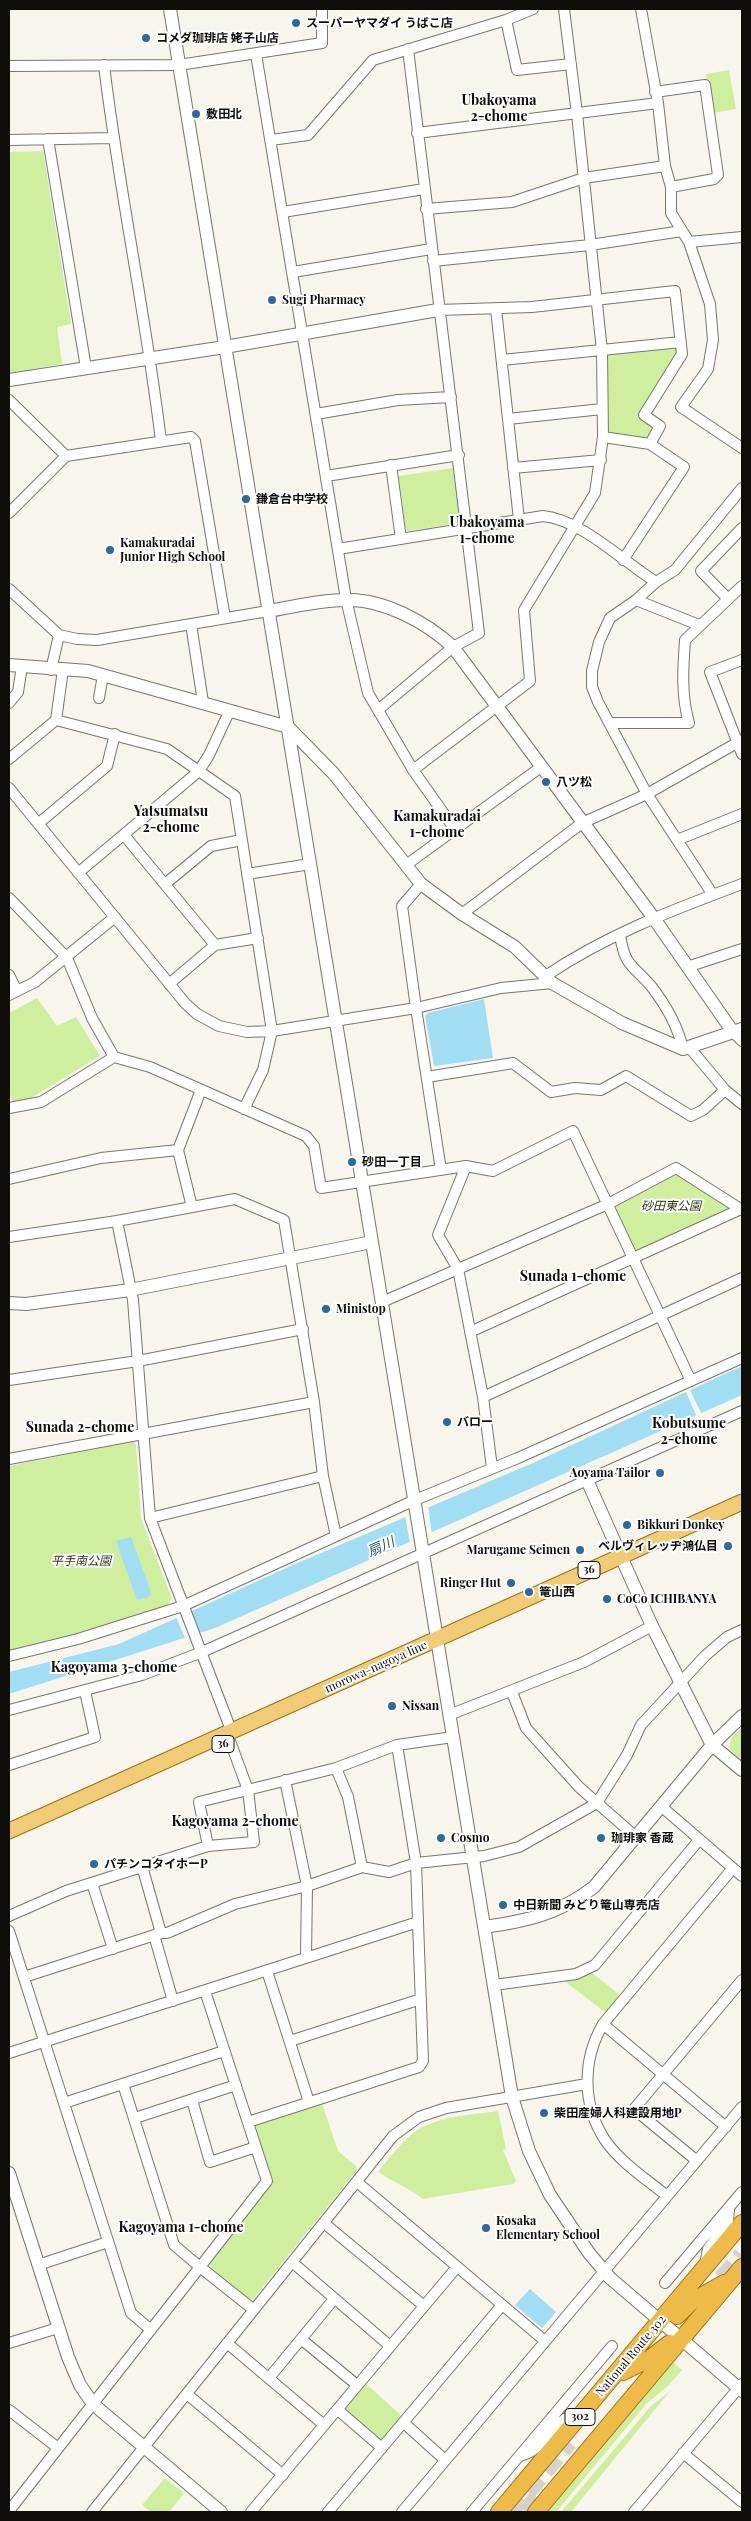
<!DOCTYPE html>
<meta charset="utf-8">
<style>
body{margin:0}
#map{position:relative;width:751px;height:2521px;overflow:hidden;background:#f7f5ec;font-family:"Playfair Display",serif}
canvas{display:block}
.frame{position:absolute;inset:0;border:10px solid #0e0d0a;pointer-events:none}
</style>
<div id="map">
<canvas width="751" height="2521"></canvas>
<div class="frame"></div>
</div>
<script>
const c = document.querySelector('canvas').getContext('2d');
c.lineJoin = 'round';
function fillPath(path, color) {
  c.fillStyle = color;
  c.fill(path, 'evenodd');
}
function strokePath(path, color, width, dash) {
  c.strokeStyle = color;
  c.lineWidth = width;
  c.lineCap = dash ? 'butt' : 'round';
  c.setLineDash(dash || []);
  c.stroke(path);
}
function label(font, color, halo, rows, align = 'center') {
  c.font = font + ' "Playfair Display","Noto Sans JP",serif';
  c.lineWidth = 4;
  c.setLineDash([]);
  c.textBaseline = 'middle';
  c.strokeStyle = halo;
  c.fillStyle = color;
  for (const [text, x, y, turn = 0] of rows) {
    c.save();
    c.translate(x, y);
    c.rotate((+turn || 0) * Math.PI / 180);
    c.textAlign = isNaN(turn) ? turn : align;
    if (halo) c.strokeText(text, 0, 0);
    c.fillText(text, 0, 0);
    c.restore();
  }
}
const green = new Path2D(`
 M729,70L736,109L713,113L706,74Z
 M43,151L71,324L57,327L62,364L9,373V152Z
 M677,347V354L637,416L653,427L647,439L606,432L605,355Z
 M453,468L461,523L406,531L398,476Z
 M37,998L57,1026L76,1017L100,1056L16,1107L9,1094V1013Z
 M676,1168L741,1209L633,1259L608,1204Z
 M132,1442L136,1444L141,1518L172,1599L167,1605L126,1622L9,1653V1466Z
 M742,1728V1761L730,1750C729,1738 733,1735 742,1728Z
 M591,1972L620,1995L606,2013L562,1979Z
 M319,2103L323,2106L338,2151L356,2166L357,2170L253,2299L249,2300L211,2269L209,2262L271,2182L254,2129L256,2123Z
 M498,2111L506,2149L503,2150L516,2181L513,2184L423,2199C409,2188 393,2182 378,2172C389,2158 399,2145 412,2134C435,2116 471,2115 498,2111Z
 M671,2361L682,2370L668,2386L647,2403L556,2512H544Z
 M364,2382L403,2417L383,2441H379L345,2412L344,2407Z
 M670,2391L571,2512H561L650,2407Z
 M165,2478L184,2493L169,2512H151L142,2505Z`);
const water = new Path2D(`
 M484,999L493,1058L434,1066L425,1016L428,1013Z
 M742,1366V1395L215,1628L9,1694V1672L119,1644L295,1564L533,1463Z
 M131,1537L150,1589L151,1594L147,1598L137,1600L116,1541Z
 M530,2289L556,2312L542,2328L515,2305Z`);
const pier = new Path2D(`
 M689,1388L702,1415L697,1417L685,1390Z
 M428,1505L432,1535L410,1544L405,1515Z
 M191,1611L200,1635L186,1640L176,1617Z`);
const motorwayTunnel = new Path2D(`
 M722,2279L742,2255
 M510,2512L569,2442
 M526,2512L544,2490`);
const minor = new Path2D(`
 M641,9L658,103L665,166L671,187V213L689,242L710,304L713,340L708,369L681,407L742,448
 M506,20L517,70L571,64
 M256,54L346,599L368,693L413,770L454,828
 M104,65C119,191 146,315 161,441
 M9,66L179,65L322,43V9
 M655,92L705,85L718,175L714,179L671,187
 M417,133L658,103
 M48,139L86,368
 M9,140L113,138
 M271,140L308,135L373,60L506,20L533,9
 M426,209L512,202L584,178L665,166
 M283,212L424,189
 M689,242L742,237
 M433,261L590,245L682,231
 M293,272L431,249
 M496,309L519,520
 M438,310L532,307L675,291L682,354L644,415L660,426L650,444
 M502,360L681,342
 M9,400L66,456
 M316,414L398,400L451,397
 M508,419L602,409
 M603,437L650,444L684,467L623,560
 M391,465L401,539
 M513,468L601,460
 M326,476L459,455
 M9,513L66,456L191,437L195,441L225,618
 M338,549L543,516C582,520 622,561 656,582
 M9,589L59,635L77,639L97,640L268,611
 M728,599L701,571L742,528
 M636,600L699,625
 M191,624L203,702
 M742,660L710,672L742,754
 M51,670L59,635
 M99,698L103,675
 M9,703L18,692L22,666
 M378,710L453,647L479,633L408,49
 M56,720L167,749L235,796L272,1031L263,1070L244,1109
 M609,723H689C681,695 683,668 685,640L742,586
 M9,759L56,720L63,670
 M413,770L530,681L524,610L595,493L603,437L602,351L577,114L564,9
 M9,788L185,1003L197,1014L219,1026L247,1032L272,1031L416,1008L501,988L552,983
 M39,823L107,766L115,734
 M124,835L215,945
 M677,840L742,814
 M406,865L541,767
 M78,873L199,771L209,755L230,710
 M247,874L310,864
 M165,884L211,846L242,840
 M421,884L402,906L416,1008L441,1170
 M713,895L647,794L598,702L592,687V671L599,642L610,618L636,600L656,582L675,570L742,488
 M9,898L67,958L92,1018L114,1057L150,1067L306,1136L314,1146L321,1188L466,1166L493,1171L573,1131L691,1381
 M462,914L582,823L647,794L742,740
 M620,935C625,967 632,964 651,986C665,1004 678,1027 683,1049
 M687,967L742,949
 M9,975L17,991
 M544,977C606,935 672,910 742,884
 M169,984L215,945L258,938
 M9,995L35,982L115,917
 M733,1032L742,1041
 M689,1047L725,1090L742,1104
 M427,1077L513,1063L551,1092L575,1088L601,1090L626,1076L691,1116L703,1110L725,1090
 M9,1108L41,1102L114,1057
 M466,1166L438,1235L458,1269L483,1397L492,1468
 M9,1179L101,1158L178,1150
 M192,1207L178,1150L201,1090
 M117,1221L133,1300L150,1518L231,1730
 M9,1237L117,1221L235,1199L284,1220L314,1402L323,1476L336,1536
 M382,1302L608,1204L676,1168L742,1210
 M470,1332L741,1209
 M9,1380L138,1361L303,1329
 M483,1397L742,1278
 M9,1459L314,1402
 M150,1518L323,1476
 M9,1656L78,1639L183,1606L415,1500L518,1458L742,1358
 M512,1692L526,1728L579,1787L636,1837
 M9,1710L142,1675L202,1652L742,1411
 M449,1715L584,1662L652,1626
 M397,1745L453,1737
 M9,1765L95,1737L85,1691
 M285,1780L307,1886L306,1957
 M662,1807L742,1876
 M208,1846L254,1842L248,1790L230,1741
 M142,1866L161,1933
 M92,1883L113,1949
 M9,1916L66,1891L208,1846L199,1802L336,1768L348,1797L362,1867
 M9,1931L131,2313L151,2330
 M154,1935L173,2001
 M267,1971L309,2102
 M24,1977L161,1933H167L235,1904L307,1886L362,1867L389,1872L416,1863L484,1856L519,1847L597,1803L627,1755L641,1725L705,1656L727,1637L742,1630
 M494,1985L576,1974L595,1965L699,1840
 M603,2024L733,1868
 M290,2041L421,1999
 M9,2053L418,1922L416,1863L397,1745L336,1768
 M123,2084L174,2245L200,2267L267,2181L205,1991
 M192,2100L210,2162L256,2147
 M64,2103L224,2051
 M135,2118L236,2085
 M248,2122L419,2067L423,2061L418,1922
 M697,2161L634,2109L742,1980
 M357,2182L545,2341
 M667,2196C646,2179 620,2162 605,2140C582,2105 582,2060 603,2024L726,2127
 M324,2223L424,2306
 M292,2262L390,2346
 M38,2265L108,2242
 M705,2265L708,2249L728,2222L729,2209
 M665,2283L742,2192
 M301,2339L357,2385
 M9,2343L58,2328
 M227,2343L324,2425
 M269,2378L334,2299
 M187,2394L283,2475
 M9,2410L58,2448
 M338,2410L382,2448
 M404,2423L445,2460
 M683,2453L742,2502
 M520,2456C552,2447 547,2419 582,2413
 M9,2511L200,2267L254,2310
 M92,2512L393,2136L419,2117L446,2108L587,2084
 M251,2512L457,2267
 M328,2512L502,2305
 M402,2512L742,2107
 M472,2512L612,2346
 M634,2512L742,2384`);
const tertiary = new Path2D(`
 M170,9L512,2097L529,2151L550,2195L589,2253L610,2278L742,2391
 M9,380L225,347L438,310
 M268,611C293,607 320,600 345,600C382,598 426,622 453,647L653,917L733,1032
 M9,665L88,671L288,727L334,774L421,884L462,914L515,947L552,983L622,1023L683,1049L742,1029
 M9,1303L26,1304L130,1290L372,1242
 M587,1480L652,1626L712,1745L742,1770
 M484,1927C527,1921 559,1914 594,1887L712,1745L742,1716
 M9,2173L68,2357L80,2385L93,2404L221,2512`);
const primary = new Path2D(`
 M9,1831L742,1502`);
const trunk = new Path2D(`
 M677,2316L691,2302L724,2283
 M623,2372L649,2359L670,2343
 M499,2512L742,2223
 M536,2512L742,2267`);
const markers = [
 [296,23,5,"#2c69a0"],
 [146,38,5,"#2c69a0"],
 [196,114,5,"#2c69a0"],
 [272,300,5,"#2c69a0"],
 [246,499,5,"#2c69a0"],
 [110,550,5,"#2c69a0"],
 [546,782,5,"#2c69a0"],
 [352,1162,5,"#2c69a0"],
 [326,1309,5,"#2c69a0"],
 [447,1422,5,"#2c69a0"],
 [660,1473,5,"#2c69a0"],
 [627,1525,5,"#2c69a0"],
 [728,1546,5,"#2c69a0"],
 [580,1550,5,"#2c69a0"],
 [511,1583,5,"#2c69a0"],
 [529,1592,5,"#2c69a0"],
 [607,1599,5,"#2c69a0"],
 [392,1706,5,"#2c69a0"],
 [441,1838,5,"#2c69a0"],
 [601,1838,5,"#2c69a0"],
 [94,1864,5,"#2c69a0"],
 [503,1905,5,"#2c69a0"],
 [544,2113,5,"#2c69a0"],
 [486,2228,5,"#2c69a0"]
];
const shields = [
 [589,1570,22],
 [223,1744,22],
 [580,2417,30]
];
const shieldNames = [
 ["36",589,1570],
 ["36",223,1744],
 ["302",580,2417]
];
const poiNames = [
 ["スーパーヤマダイ うばこ店",306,23],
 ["コメダ珈琲店 姥子山店",156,38],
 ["敷田北",206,114],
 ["Sugi Pharmacy",282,300],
 ["鎌倉台中学校",256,499],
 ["Kamakuradai",120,543],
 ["Junior High School",120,557],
 ["八ツ松",556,782],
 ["砂田一丁目",362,1162],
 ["Ministop",336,1309],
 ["バロー",457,1422],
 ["Aoyama Tailor",650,1473,"right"],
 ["Bikkuri Donkey",637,1525],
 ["ベルヴィレッヂ鴻仏目",718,1546,"right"],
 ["Marugame Seimen",570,1550,"right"],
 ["Ringer Hut",501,1583,"right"],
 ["篭山西",539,1592],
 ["CoCo ICHIBANYA",617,1599],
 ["Nissan",402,1706],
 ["Cosmo",451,1838],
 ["珈琲家 香蔵",611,1838],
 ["パチンコタイホーP",104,1864],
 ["中日新聞 みどり篭山専売店",513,1905],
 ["柴田産婦人科建設用地P",554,2113],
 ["Kosaka",496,2221],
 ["Elementary School",496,2235]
];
const parkNames = [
 ["砂田東公園",671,1206],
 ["平手南公園",81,1561]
];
const streetNames = [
 ["morowa-nagoya line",376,1667,-24],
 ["National Route 302",631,2356,-50]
];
const neighbourhoodNames = [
 ["Ubakoyama",499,101],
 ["2-chome",499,117],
 ["Ubakoyama",487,523],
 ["1-chome",487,539],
 ["Yatsumatsu",171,812],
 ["2-chome",171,828],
 ["Kamakuradai",437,817],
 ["1-chome",437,833],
 ["Sunada 1-chome",573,1277],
 ["Kobutsume",689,1424],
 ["2-chome",689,1440],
 ["Sunada 2-chome",80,1428],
 ["Kagoyama 3-chome",114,1668],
 ["Kagoyama 2-chome",235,1822],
 ["Kagoyama 1-chome",181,2228]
];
const waterNames = [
 ["扇川",381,1547,-24]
];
fillPath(green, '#cfef9f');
fillPath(water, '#a1def4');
fillPath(pier, '#f7f5ec');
strokePath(motorwayTunnel, '#d4d2ca', 18, [18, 9]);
strokePath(minor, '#78766e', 12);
strokePath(tertiary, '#78766e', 14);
strokePath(primary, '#9c7215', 17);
strokePath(trunk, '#9c7215', 18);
strokePath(minor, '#fff', 10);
strokePath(tertiary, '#fff', 12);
strokePath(primary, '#f2cb76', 15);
strokePath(trunk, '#eeba48', 16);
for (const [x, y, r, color] of markers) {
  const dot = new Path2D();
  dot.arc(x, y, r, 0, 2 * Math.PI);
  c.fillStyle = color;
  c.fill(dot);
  strokePath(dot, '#fff', 2);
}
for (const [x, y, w] of shields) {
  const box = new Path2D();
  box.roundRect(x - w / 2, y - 8.5, w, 17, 4);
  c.fillStyle = '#fff';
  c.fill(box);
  strokePath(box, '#0e0d0a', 1);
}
label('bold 11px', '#0e0d0a', null, shieldNames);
label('bold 12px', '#0e0d0a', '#fff', poiNames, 'left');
label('italic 12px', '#2c3916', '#fff', parkNames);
label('12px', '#0e0d0a', '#fff', streetNames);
label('bold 14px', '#0e0d0a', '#fff', neighbourhoodNames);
label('italic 14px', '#2b5b6c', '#fff', waterNames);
</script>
